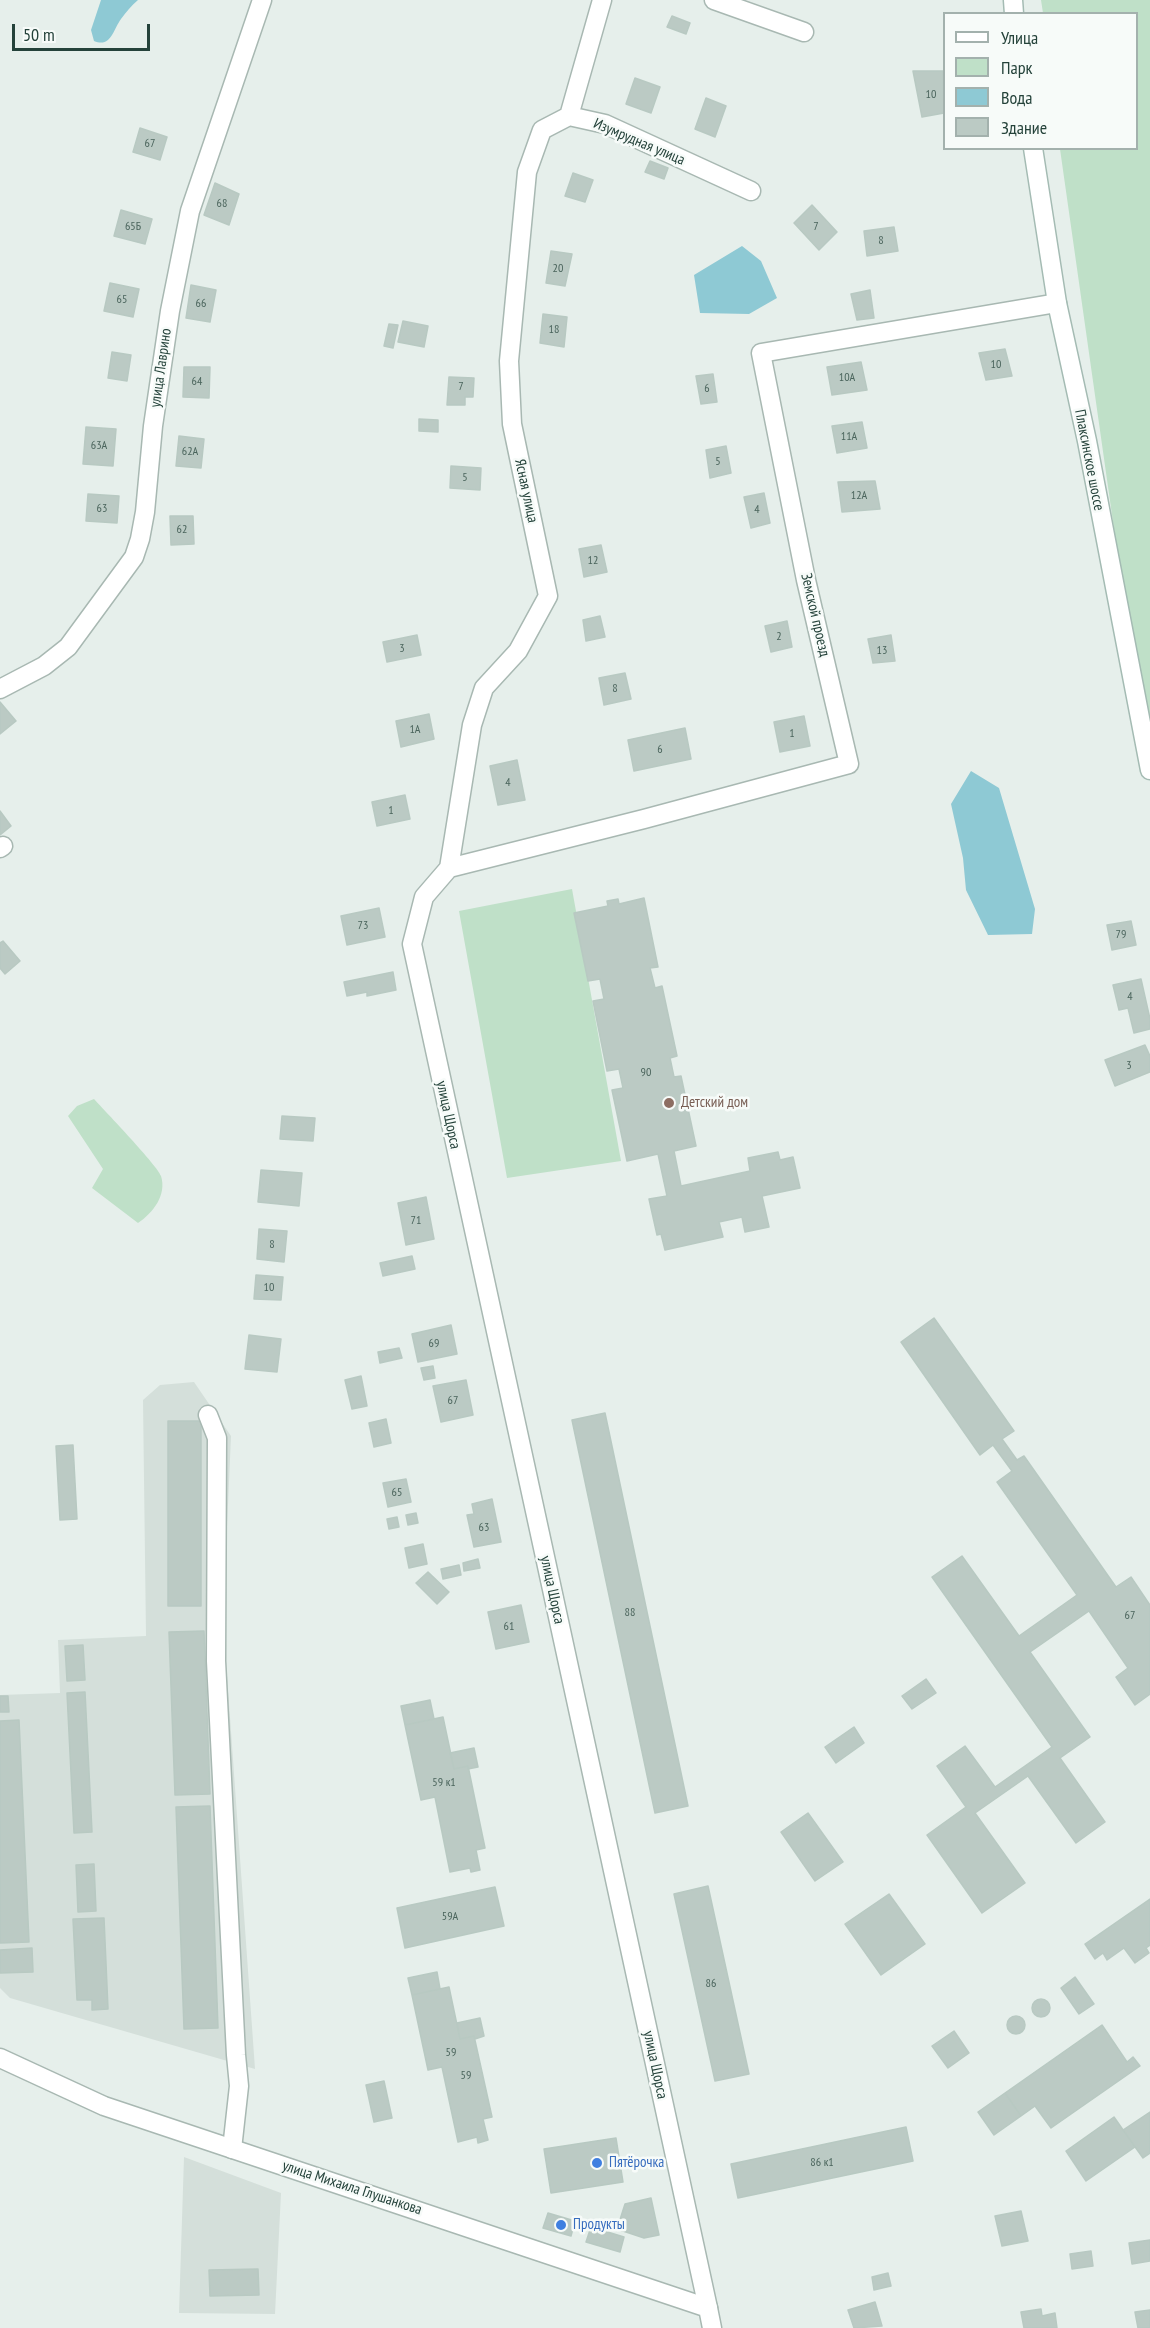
<!DOCTYPE html>
<meta charset="utf-8">
<style>
body{margin:0}
#map{position:relative;width:1150px;height:2328px;overflow:hidden;background:#e6efeb;font-family:"PT Sans Narrow",sans-serif}
canvas{display:block}
.legend{position:absolute;left:943px;top:12px;width:195px;height:138px;box-sizing:border-box;background:#f7fbf9;border:2px solid #a3b1ad;margin:0;padding:8px 10px;list-style:none;font-size:18px;color:#24423a}
.legend li{display:flex;align-items:center;gap:12px;height:30px}
.legend b{width:30px;border:2px solid #a3b1ad}
.scale{position:absolute;left:12px;top:24px;width:138px;height:27px;box-sizing:border-box;border:3px solid #24423a;border-top:0;padding-left:8px;font-size:18px;line-height:21px;white-space:nowrap;color:#24423a;-webkit-text-stroke:4px #f7fbf9;paint-order:stroke}
</style>
<div id="map">
<canvas width="1150" height="2328"></canvas>
<ul class="legend">
<li><b style="height:8px;background:#fff"></b>Улица</li>
<li><b style="height:16px;background:#bfe0c8"></b>Парк</li>
<li><b style="height:16px;background:#8ec9d4"></b>Вода</li>
<li><b style="height:16px;background:#bbcac4"></b>Здание</li>
</ul>
<div class="scale">50 m</div>
</div>
<script>
const c = document.querySelector('canvas').getContext('2d');
c.lineJoin = 'round';
function fillPath(path, color) {
  c.fillStyle = color;
  c.fill(path, 'evenodd');
}
function strokePath(path, color, width, dash) {
  c.strokeStyle = color;
  c.lineWidth = width;
  c.lineCap = dash ? 'butt' : 'round';
  c.setLineDash(dash || []);
  c.stroke(path);
}
function label(font, color, halo, rows, align = 'center') {
  c.font = font + ' "PT Sans Narrow",sans-serif';
  c.lineWidth = 5;
  c.setLineDash([]);
  c.textBaseline = 'middle';
  c.strokeStyle = halo;
  c.fillStyle = color;
  for (const [text, x, y, turn = 0] of rows) {
    c.save();
    c.translate(x, y);
    c.rotate((+turn || 0) * Math.PI / 180);
    c.textAlign = isNaN(turn) ? turn : align;
    if (halo) c.strokeText(text, 0, 0);
    c.fillText(text, 0, 0);
    c.restore();
  }
}
const built = new Path2D(`
 M194,1382L231,1436L223,1619L255,2069L10,1998L0,1988V1695L60,1693L58,1640L146,1636L143,1400L160,1385Z
 M184,2157L281,2193L275,2314L179,2313Z`);
const green = new Path2D(`
 M1041,0H1150V753L1144,740L1060,149L1136,148V14L1043,13Z
 M572,889L621,1161L507,1178L459,911Z
 M94,1099C105,1111 158,1166 161,1176C167,1195 153,1213 138,1223L92,1188L103,1169L68,1116L77,1106Z`);
const water = new Path2D(`
 M101,0H138C131,6 126,12 121,19C113,30 111,48 94,41L91,30Z
 M742,246L761,261L777,298L749,314L700,313L694,275Z
 M971,771L999,788L1035,909L1032,934L988,935L966,890L963,858L951,804Z`);
const building = new Path2D(`
 M672,16L690,23L686,34L667,27Z
 M913,71H943L944,113L922,117Z
 M635,78L660,87L651,113L626,104Z
 M706,98L726,106L715,137L695,129Z
 M140,128L167,137L160,160L133,152Z
 M650,161L668,168L664,179L645,172Z
 M573,173L593,180L585,202L565,196Z
 M215,183L239,194L229,225L204,215Z
 M812,205L837,232L819,250L794,223Z
 M121,210L152,219L145,244L114,236Z
 M894,227L898,251L867,256L864,231Z
 M551,251L572,254L565,286L546,283Z
 M110,283L139,289L133,317L104,311Z
 M191,285L216,290L210,322L186,318Z
 M870,290L874,318L857,320L851,294Z
 M543,314L567,317L564,347L540,343Z
 M403,321L428,326L424,347L398,342Z
 M389,324L398,325L393,348L384,346Z
 M1005,349L1012,376L986,380L979,353Z
 M112,352L131,355L127,381L108,378Z
 M861,362L867,390L832,395L827,367Z
 M184,367H210L209,398L183,397Z
 M713,374L717,402L701,404L696,376Z
 M449,377L474,378L473,397H465V405H447Z
 M419,419L438,420V432L419,431Z
 M862,422L867,448L837,453L832,426Z
 M86,427L116,429L113,466L83,464Z
 M179,436L204,439L201,468L176,466Z
 M726,446L731,473L710,478L706,450Z
 M451,466L481,468L480,490L450,488Z
 M875,481L880,509L842,512L838,482Z
 M764,493L770,523L751,528L744,497Z
 M88,494L119,496L117,523L86,521Z
 M170,516H193L194,544L171,545Z
 M601,545L607,572L584,577L579,549Z
 M600,616L605,637L586,641L583,620Z
 M787,621L792,647L771,652L765,626Z
 M417,635L421,655L387,662L383,642Z
 M891,635L895,661L873,663L868,639Z
 M625,673L631,699L604,705L599,678Z
 M0,702L16,721L0,734Z
 M429,714L434,739L401,747L396,721Z
 M804,716L810,746L780,752L774,722Z
 M685,728L691,759L634,771L628,740Z
 M517,760L525,800L498,805L490,766Z
 M405,795L410,819L377,826L372,802Z
 M0,811L11,826L0,835Z
 M644,898L658,967L650,968L655,988L662,986L677,1056L670,1058L674,1077L681,1076L696,1146L674,1151L681,1186L750,1171L748,1158L778,1152L780,1160L793,1157L800,1188L762,1196L769,1227L745,1232L742,1217L719,1222L723,1237L665,1250L661,1234L657,1235L649,1199L667,1196L658,1154L627,1161L612,1090L623,1088L619,1069L607,1071L593,1001L604,999L600,979L588,981L574,913L608,906L607,901L618,899L619,904Z
 M379,908L385,937L347,945L341,916Z
 M1131,921L1136,945L1112,950L1107,925Z
 M3,941L20,961L5,974L0,968V943Z
 M393,972L396,990L367,996V992L347,996L344,982Z
 M1141,979L1150,1019V1029L1134,1033L1128,1008L1119,1010L1113,985Z
 M1145,1045L1150,1056V1072L1115,1086L1105,1060Z
 M282,1116L315,1118L313,1141L280,1139Z
 M261,1170L302,1173L299,1206L258,1202Z
 M426,1197L434,1239L406,1245L398,1203Z
 M259,1229L287,1231L284,1262L257,1259Z
 M412,1256L415,1269L383,1276L380,1263Z
 M256,1275L283,1277L281,1300L254,1299Z
 M934,1318L1014,1431L1002,1439L1017,1460L1024,1456L1116,1587L1131,1577L1150,1605V1694L1135,1705L1116,1677L1128,1668L1089,1611L1030,1652L1090,1737L1060,1758L1105,1822L1076,1843L1028,1776L975,1813L1025,1883L982,1913L927,1835L966,1807L937,1766L965,1746L995,1787L1052,1747L932,1577L962,1556L1019,1636L1077,1595L997,1482L1012,1471L993,1445L980,1455L901,1342Z
 M451,1325L457,1354L418,1362L412,1334Z
 M249,1335L281,1339L277,1372L245,1369Z
 M399,1348L402,1358L380,1363L378,1352Z
 M433,1366L435,1378L424,1380L421,1368Z
 M361,1376L367,1406L352,1409L345,1380Z
 M466,1380L473,1415L441,1422L433,1386Z
 M605,1413L688,1806L655,1813L572,1420Z
 M386,1419L391,1443L374,1447L369,1423Z
 M168,1421H201V1606H168Z
 M73,1445L77,1519L60,1520L56,1446Z
 M406,1479L411,1502L388,1507L383,1483Z
 M492,1499L501,1542L474,1547L467,1515L474,1514L472,1504Z
 M416,1513L418,1523L408,1525L406,1515Z
 M397,1517L399,1527L389,1529L387,1519Z
 M423,1544L427,1564L409,1568L405,1548Z
 M478,1559L480,1568L464,1571L463,1563Z
 M459,1565L461,1575L443,1579L441,1569Z
 M428,1572L449,1592L437,1604L416,1583Z
 M521,1605L529,1642L496,1649L488,1612Z
 M204,1631L210,1794L175,1795L169,1632Z
 M83,1645L85,1680L67,1681L65,1646Z
 M926,1679L936,1693L912,1709L902,1696Z
 M85,1692L92,1832L74,1833L67,1693Z
 M0,1696H8L9,1712H0Z
 M430,1700L434,1719L405,1725L401,1706Z
 M443,1717L454,1769L468,1766L485,1848L476,1850L480,1870L471,1872L470,1868L450,1872L435,1797L421,1800L405,1725Z
 M19,1720L29,1942L0,1943V1721Z
 M854,1727L864,1743L836,1763L825,1747Z
 M474,1748L478,1767L468,1769V1766L454,1769L450,1753Z
 M210,1806L218,2028L184,2029L176,1807Z
 M808,1813L843,1862L815,1881L781,1832Z
 M94,1864L96,1911L78,1912L76,1865Z
 M708,1886L749,2074L715,2081L674,1894Z
 M495,1887L504,1926L405,1948L397,1908Z
 M889,1894L925,1944L881,1975L845,1924Z
 M1150,1899V1945L1146,1948L1149,1953L1135,1963L1124,1948L1107,1960L1103,1953L1095,1959L1085,1944Z
 M104,1918L108,2009L92,2010V2000H77L73,1919Z
 M32,1948L33,1972L0,1973V1950Z
 M437,1972L440,1989L412,1995L408,1978Z
 M1075,1977L1094,2004L1079,2014L1061,1988Z
 M449,1987L460,2039L474,2036L492,2117L483,2119L488,2140L478,2143L477,2137L458,2142L442,2067L428,2070L412,1995Z
 M1032 2008a9 9 0 1 1 18 0a9 9 0 1 1-18 0Z
 M1007 2025a9 9 0 1 1 18 0a9 9 0 1 1-18 0Z
 M480,2018L484,2036L475,2039L474,2036L460,2039L457,2023Z
 M1102,2025L1127,2062L1133,2057L1140,2066L1051,2128L1035,2106L1021,2116L1005,2093Z
 M954,2031L969,2053L948,2068L932,2046Z
 M384,2081L392,2118L374,2122L366,2085Z
 M1005,2093L1021,2116L994,2135L978,2112Z
 M1150,2112V2153L1143,2158L1123,2130Z
 M1114,2117L1135,2147L1086,2181L1066,2151Z
 M906,2127L913,2161L738,2198L731,2164Z
 M616,2138L623,2182L551,2193L544,2149Z
 M651,2198L659,2235L644,2238L617,2229L625,2204Z
 M1021,2211L1028,2241L1002,2246L995,2216Z
 M548,2213L575,2221L571,2236L543,2228Z
 M591,2227L624,2237L620,2252L586,2242Z
 M1150,2240V2261L1132,2264L1129,2243Z
 M1091,2251L1093,2266L1072,2269L1070,2254Z
 M258,2269L259,2295L210,2296L209,2270Z
 M888,2273L891,2286L874,2290L872,2277Z
 M875,2302L882,2326L854,2328L848,2310Z
 M1041,2309L1042,2316L1055,2313L1057,2328H1024L1021,2312Z
 M1150,2310V2328H1138L1135,2312Z`);
const minor = new Path2D(`
 M714,0L804,32
 M569,116L542,130L527,172L509,361L512,424L548,596L518,651L484,688L472,725L449,868L424,897L412,944L708,2308
 M569,116L605,124L751,191
 M569,116L602,0
 M0,689L44,666L68,647L134,557L140,539L145,512L153,426L170,311L190,211L262,0
 M0,848L3,846
 M449,868L644,819L849,764L806,580L761,353L1057,303
 M208,1415L217,1438L216,1661L236,2055L239,2086L232,2149`);
const tertiary = new Path2D(`
 M0,2058L104,2106L708,2308L712,2328`);
const secondary = new Path2D(`
 M1013,0L1014,14
 M1033,148L1057,303L1087,441L1150,770`);
const markers = [
 [669,1103,6,"#8d6e63"],
 [597,2163,6,"#3f7fe0"],
 [561,2225,6,"#3f7fe0"]
];
const numberNames = [
 ["10",931,95],
 ["67",150,144],
 ["68",222,204],
 ["65Б",133,227],
 ["7",816,227],
 ["8",881,241],
 ["20",558,269],
 ["65",122,300],
 ["66",201,304],
 ["18",554,330],
 ["10",996,365],
 ["10А",847,378],
 ["64",197,382],
 ["7",461,387],
 ["6",707,389],
 ["11А",849,437],
 ["63А",99,446],
 ["62А",190,452],
 ["5",718,462],
 ["5",465,478],
 ["12А",859,496],
 ["63",102,509],
 ["4",757,510],
 ["62",182,530],
 ["12",593,561],
 ["2",779,637],
 ["3",402,649],
 ["13",882,651],
 ["8",615,689],
 ["1А",415,730],
 ["1",792,734],
 ["6",660,750],
 ["4",508,783],
 ["1",391,811],
 ["73",363,926],
 ["79",1121,935],
 ["4",1130,997],
 ["3",1129,1066],
 ["90",646,1073],
 ["71",416,1221],
 ["8",272,1245],
 ["10",269,1288],
 ["69",434,1344],
 ["67",453,1401],
 ["65",397,1493],
 ["63",484,1528],
 ["88",630,1613],
 ["67",1130,1616],
 ["61",509,1627],
 ["59 к1",444,1783],
 ["59А",450,1917],
 ["86",711,1984],
 ["59",451,2053],
 ["59",466,2076],
 ["86 к1",822,2163]
];
const streetNames = [
 ["Изумрудная улица",639,142,23],
 ["улица Лаврино",161,368,-82],
 ["Плаксинское шоссе",1089,460,79],
 ["Ясная улица",526,491,78],
 ["Земской проезд",815,615,77],
 ["улица Щорса",448,1115,78],
 ["улица Щорса",552,1590,78],
 ["улица Щорса",655,2065,78],
 ["улица Михаила Глушанкова",352,2188,18]
];
const educationNames = [
 ["Детский дом",681,1103]
];
const shopNames = [
 ["Пятёрочка",609,2163],
 ["Продукты",573,2225]
];
fillPath(built, '#d4dfda');
fillPath(green, '#bfe0c8');
fillPath(water, '#8ec9d4');
fillPath(building, '#bbcac4');
strokePath(building, '#b8c9c2', 1.5);
strokePath(minor, '#a8b8b2', 21);
strokePath(tertiary, '#a8b8b2', 21);
strokePath(secondary, '#a4bbb3', 21);
strokePath(minor, '#fff', 18);
strokePath(tertiary, '#fff', 18);
strokePath(secondary, '#fff', 18);
for (const [x, y, r, color] of markers) {
  const dot = new Path2D();
  dot.arc(x, y, r, 0, 2 * Math.PI);
  c.fillStyle = color;
  c.fill(dot);
  strokePath(dot, '#f7fbf9', 2);
}
label('12px', '#4a645c', null, numberNames);
label('15px', '#24423a', '#f7fbf9', streetNames);
label('15px', '#785e54', '#f7fbf9', educationNames, 'left');
label('15px', '#366cbe', '#f7fbf9', shopNames, 'left');
</script>
